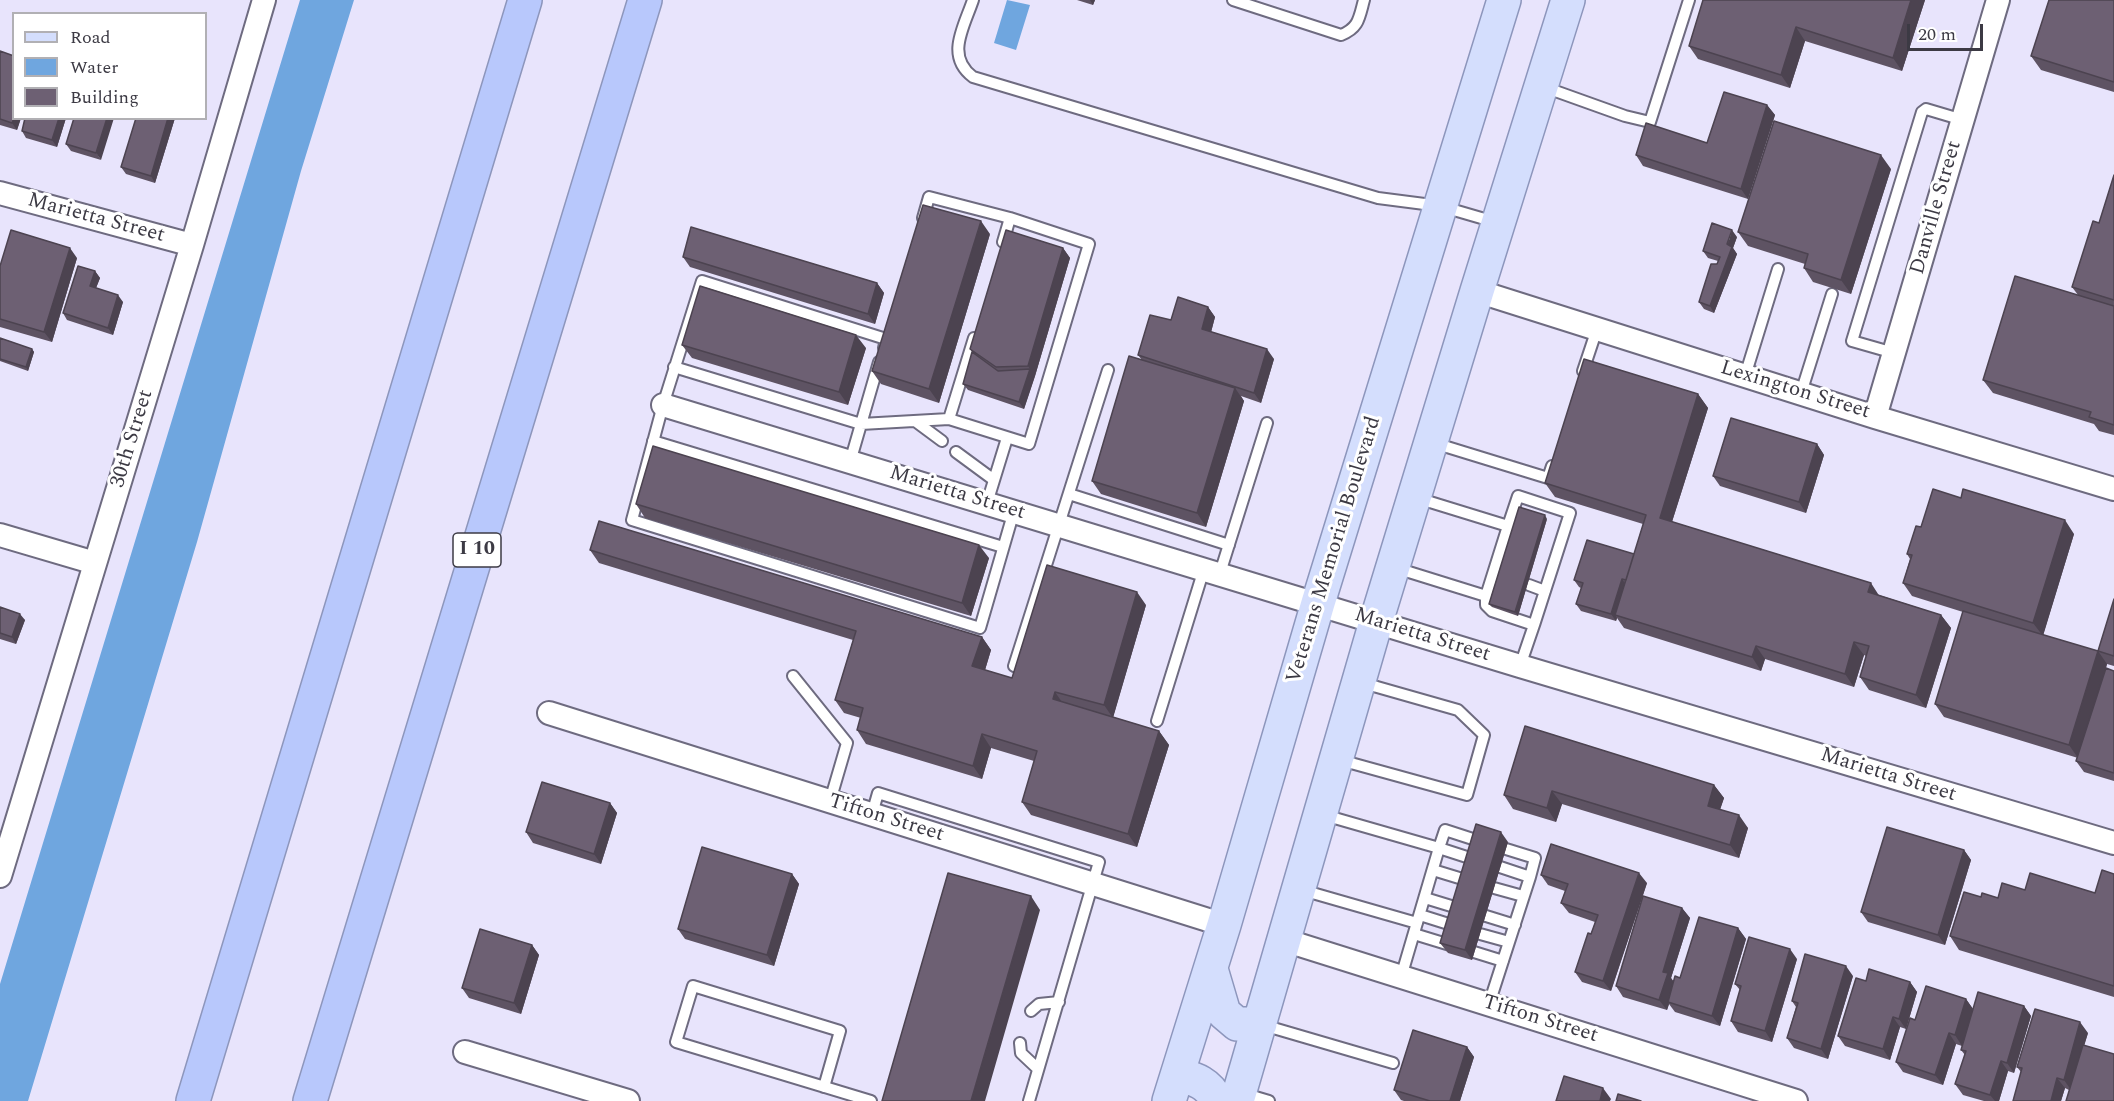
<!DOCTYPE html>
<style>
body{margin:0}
#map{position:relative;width:2114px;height:1101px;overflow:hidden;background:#e8e4fc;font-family:Spectral,serif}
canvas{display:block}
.legend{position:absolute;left:12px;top:12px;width:195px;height:108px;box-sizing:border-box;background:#fff;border:2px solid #b1b0b4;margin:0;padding:8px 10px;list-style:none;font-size:18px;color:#3c3a44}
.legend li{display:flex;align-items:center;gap:12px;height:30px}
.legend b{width:30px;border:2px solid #b1b0b4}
.scale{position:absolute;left:1907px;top:24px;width:76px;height:27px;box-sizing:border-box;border:3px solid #3c3a44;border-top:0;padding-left:8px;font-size:18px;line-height:21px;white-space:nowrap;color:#3c3a44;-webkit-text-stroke:4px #fff;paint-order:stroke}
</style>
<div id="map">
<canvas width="2114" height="1101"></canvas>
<ul class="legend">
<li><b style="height:8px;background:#d4defd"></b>Road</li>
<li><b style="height:16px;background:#6fa6df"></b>Water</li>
<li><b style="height:16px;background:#6d6073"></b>Building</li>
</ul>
<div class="scale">20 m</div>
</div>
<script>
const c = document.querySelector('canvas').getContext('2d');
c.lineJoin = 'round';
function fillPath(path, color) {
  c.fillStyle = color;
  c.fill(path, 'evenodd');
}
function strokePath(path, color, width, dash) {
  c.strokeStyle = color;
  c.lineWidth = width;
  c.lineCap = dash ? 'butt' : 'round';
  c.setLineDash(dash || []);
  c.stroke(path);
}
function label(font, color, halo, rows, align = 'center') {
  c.font = font + ' Spectral,serif';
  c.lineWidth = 6;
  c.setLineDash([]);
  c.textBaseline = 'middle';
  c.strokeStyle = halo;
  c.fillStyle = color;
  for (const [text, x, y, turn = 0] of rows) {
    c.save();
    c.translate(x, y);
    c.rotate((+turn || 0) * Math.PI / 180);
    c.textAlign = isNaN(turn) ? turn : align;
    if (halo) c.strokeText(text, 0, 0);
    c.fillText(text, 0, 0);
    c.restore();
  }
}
const water = new Path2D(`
 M300,0H354L301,171L197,542L28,1101H0V984Z
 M1007,0L1030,5L1016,50L994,43Z`);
const lane = new Path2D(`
 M973,0C964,27 945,56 973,77L1378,198L1440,206L1495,222
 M1233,0L1341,35C1359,28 1359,18 1364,0
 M1544,87L1625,116L1650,122L1689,0
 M923,218L929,197L1010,218
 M884,348L886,339L702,281L663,405L632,520L980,628L1014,511
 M1894,353L1852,341L1922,112L1926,109L1963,120
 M674,367L861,424L949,419L974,338
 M1583,371L1597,329
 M1745,376L1778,269
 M1801,393L1832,294
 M949,419L1029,444L1089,244L1010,218L1003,242
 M915,421L942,441
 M653,441L1003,547
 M1434,443L1548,478L1552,466
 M956,452L994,480
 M850,462L879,362
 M1069,494L1229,545
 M987,503L1007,438
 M1508,526L1518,496L1570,513L1534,625
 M1396,568L1486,596L1508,526L1417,498
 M1220,573L1267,423
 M1529,585L1545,591
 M1486,596V605L1492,611L1534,625L1520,666
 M1014,666L1108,370
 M793,676L847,743L830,801
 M1157,721L1204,569
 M1340,760L1467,795L1484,735L1458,710L1363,683
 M872,814L878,793L1099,862L1029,1101
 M1324,815L1439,848L1401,977
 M1506,849L1535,858L1530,877
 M1476,860L1439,848L1445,830L1482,842
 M1433,870L1469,881
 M1494,888L1523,896
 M1302,890L1417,923
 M1425,898L1461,909
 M1420,915L1455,926
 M1486,916L1515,925
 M1414,934L1450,945
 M1480,934L1509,942
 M1474,952L1503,961
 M1489,1004L1530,877L1500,867
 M1031,1011L1039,1004L1059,1002
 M1263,1025L1393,1063
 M1020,1043L1021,1053L1038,1069
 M824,1087L840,1031L693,986L676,1042L871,1101
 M1242,1093L1269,1101`);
const street = new Path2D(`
 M0,193L192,245
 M1477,291L1875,417L2114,489
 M663,405L1520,666L2114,843
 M1875,417L1998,0
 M0,535L95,563
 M549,713L1224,925
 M0,876L192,245L264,0
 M1284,940L1796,1101
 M465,1052L628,1101`);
const primary = new Path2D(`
 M1211,969L1224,1013L1237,1024H1260
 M1178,1074C1195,1079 1209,1083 1217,1101
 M1169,1101L1224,925L1318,603L1504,0
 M1237,1101L1376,622L1477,291L1568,0`);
const highway = new Path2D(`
 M193,1101L525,0
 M310,1101L645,0`);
const wall = new Path2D(`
 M1077,0H1095L1093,5Z
 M1703,0H1925L1902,71L1805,41L1790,88L1698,59L1689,46Z
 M2114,0V92L2041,70L2031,56Z
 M0,51L14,118H21L17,130L0,125Z
 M1767,105L1775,115L1748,199L1643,166L1636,155L1707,143Z
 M25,118H66L57,147L26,138L22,131Z
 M74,118L101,160L71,151L66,144Z
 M136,118H175L155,183L126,174L121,167Z
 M1891,169L1851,294L1813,282L1804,268L1805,264L1748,246L1738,232Z
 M2114,175V435L2099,431L2094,424L1993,393L1983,380L2078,295L2072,287L2099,223Z
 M990,234L939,403L881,384L872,371Z
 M1737,237L1733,248L1737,254L1714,313L1704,309L1699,302L1718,261L1708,258L1703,251Z
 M1063,248L1070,258L1035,376L1024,409L968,390L963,384L972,352L970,349Z
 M683,257L877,283L884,293L875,324L690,267Z
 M77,258L52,342L0,327V266Z
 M95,271L100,278L96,288L123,302L113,335L67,320L63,313Z
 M1208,307L1215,317L1211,332L1274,359L1261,403L1241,396L1244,401L1206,527L1101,494L1092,481L1142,360L1138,355L1171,320Z
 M0,338L32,349L34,352L28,371L0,361Z
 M682,345L866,348L848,405L692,358Z
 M1698,394L1708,408L1672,522L1879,595L1941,615L1951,628L1926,708L1869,690L1860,677L1866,656L1864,655L1854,687L1765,659L1761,671L1624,628L1617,618L1616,621L1581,611L1576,604L1581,588L1579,587L1574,580L1634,554L1643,524L1555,497L1545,483Z
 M1817,444L1824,455L1806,513L1720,486L1713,476Z
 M1961,498L2074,534L2043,635L2098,651L2114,599V666L2107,664L2106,668L2114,671V781L2084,772L2076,761L2078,758L1944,717L1935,704L1963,612L1912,596L1903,583L1910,559L1907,554L1921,527Z
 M636,504L989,558L971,616L645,518Z
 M1547,519L1518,616L1492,607L1489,604Z
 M590,550L982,637L991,650L985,670L1012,678L1146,605L1113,717L1159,731L1169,745L1137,847L1031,815L1022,802L1034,761L991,748L982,779L866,744L857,730L861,718L844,713L835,700L853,640L599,563Z
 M0,607L25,620L16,644L0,639Z
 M1525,726L1714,785L1724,798L1720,809L1748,828L1739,858L1562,804L1556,822L1513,809L1504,795Z
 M610,803L617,813L601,864L533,843L526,832Z
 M1508,842L1472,960L1448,953L1440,943Z
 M1964,850L1971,860L1945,945L1868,922L1861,912Z
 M792,874L799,884L774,966L685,939L678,929Z
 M2114,874V997L1959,950L1950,936L1981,897L1998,898L2025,890L2095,893Z
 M1541,875L1647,883L1611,991L1582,982L1575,972L1591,934L1595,922L1569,913L1561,903L1565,891L1548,885Z
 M1682,908L1690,918L1671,978L1674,982L1680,978L1738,928L1746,939L1720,1026L1675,1012L1669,1004L1667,1010L1623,997L1616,986Z
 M532,945L539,955L521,1014L469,998L462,988Z
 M1797,959L1772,1042L1738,1032L1731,1021L1740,990L1735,984Z
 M1853,976L1828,1059L1794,1048L1787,1038L1796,1007L1792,1001Z
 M1866,981L1910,982L1917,992L1906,1029L1900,1027L1890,1060L1845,1046L1838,1036Z
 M1966,999L1973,1009L2024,1006L2031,1016L2014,1073L2008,1071L1999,1101H1984L1963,1095L1955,1084L1965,1055L1961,1050L1962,1046L1956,1044L1943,1085L1903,1072L1896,1062L1915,1020Z
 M2088,1033L2069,1090L2065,1088L2061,1101H2013L2021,1072L2017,1067Z
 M1467,1047L1474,1057L1460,1101H1404L1401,1100L1394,1090Z`);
const shadedWall = new Path2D(`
 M1090,0H1095L1093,5Z
 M1911,0H1925L1902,71L1893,58Z
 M1796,27L1805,41L1790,88L1781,75Z
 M1767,105L1775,115L1748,199L1741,189Z
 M14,118H21L17,130L12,123Z
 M59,118H66L57,147L52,140Z
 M107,118H114L101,160L96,153Z
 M168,118H175L155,183L151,176Z
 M1881,155L1891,169L1851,294L1841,280Z
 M981,221L990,234L939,403L929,389Z
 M1732,230L1737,237L1733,248L1737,254L1714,313L1710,306Z
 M70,248L77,258L52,342L44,332Z
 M1063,248L1070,258L1035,376L1024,409L1019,402L1030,369L1028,366Z
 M95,271L100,278L94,293L90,286Z
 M877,283L884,293L875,324L868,314Z
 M118,295L123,302L113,335L108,328Z
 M1208,307L1215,317L1209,340L1202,329Z
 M856,335L866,348L848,405L839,392Z
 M32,349L34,352L28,371L26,367Z
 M1267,349L1274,359L1261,403L1254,393Z
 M1235,388L1244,401L1206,527L1197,513Z
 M1698,394L1708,408L1669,531L1660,518Z
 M1817,444L1824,455L1806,513L1799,502Z
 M1545,515L1547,519L1518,616L1515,612Z
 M2065,520L2074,534L2043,636L2033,623Z
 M979,545L989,558L971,616L962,603Z
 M1622,579L1627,586L1615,615L1617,618L1616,621L1611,614Z
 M1871,583L1880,597L1868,592Z
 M1137,592L1146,605L1113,718L1104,705Z
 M20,614L25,620L16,644L12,637Z
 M1941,615L1951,628L1926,708L1916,695Z
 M982,637L991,650L982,680L972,666Z
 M1854,642L1864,655L1854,687L1845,674Z
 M1756,646L1765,659L1761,671L1752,657Z
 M2098,651L2107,664L2078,758L2069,745Z
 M1055,692L1064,705L1053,699Z
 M1159,731L1169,745L1137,847L1128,834Z
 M982,734L991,748L982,779L973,766Z
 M1714,785L1724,798L1717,819L1708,806Z
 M1552,791L1562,804L1556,822L1547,808Z
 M610,803L617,813L601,864L594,854Z
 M1739,815L1748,828L1739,858L1730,845Z
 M1501,832L1508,842L1472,960L1465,950Z
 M1964,850L1971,860L1945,945L1938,935Z
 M1639,873L1647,883L1611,991L1603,981Z
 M792,874L799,884L774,966L767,955Z
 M1031,896L1040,910L985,1101H971Z
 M1682,908L1690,918L1671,978L1675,984L1668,1002L1669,1004L1667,1010L1659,1000L1663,972Z
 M1738,928L1746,939L1720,1026L1712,1016Z
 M532,945L539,955L521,1014L514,1003Z
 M1790,949L1797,959L1772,1042L1765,1031Z
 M1846,966L1853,976L1828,1059L1821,1049Z
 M1910,982L1917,992L1906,1029L1899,1019Z
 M1966,999L1973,1009L1962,1046L1955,1035Z
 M2024,1006L2031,1016L2014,1073L2007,1063Z
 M1893,1017L1900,1027L1890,1060L1883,1049Z
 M2080,1022L2088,1033L2071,1090L2064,1080Z
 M1949,1033L1956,1044L1943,1085L1935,1075Z
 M1467,1047L1474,1057L1460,1101H1450Z
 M2001,1061L2008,1071L1999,1101H1995L1990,1095Z
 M2057,1078L2065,1088L2061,1101H2051Z
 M1603,1088L1611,1099L1610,1101H1600Z`);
const building = new Path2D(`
 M1703,0H1911L1893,58L1796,27L1781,75L1689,46Z
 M2049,0H2114V82L2031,56Z
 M0,51L14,56V118L12,123L0,119Z
 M1724,92L1767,105L1741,189L1636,155L1646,123L1707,143Z
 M25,118H59L52,140L22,131Z
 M74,118H107L96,153L66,144Z
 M136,118H168L151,176L121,167Z
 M1774,121L1881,155L1841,280L1804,268L1808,254L1738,232Z
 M2114,175V300L2072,287L2093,221L2099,223Z
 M923,205L981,221L929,389L872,371Z
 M1712,223L1732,230L1727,244L1732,247L1710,306L1699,302L1711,264H1717L1720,257L1703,251Z
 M691,227L877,283L868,314L683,257Z
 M11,230L70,248L44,332L0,319V266Z
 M1006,230L1063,248L1028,366L996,367L970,349Z
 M78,266L95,271L90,286L118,295L108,328L63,313Z
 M2015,276L2114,306V425L2089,417L2091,412L1983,380Z
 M700,286L856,335L839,392L682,345Z
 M1178,297L1208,307L1202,329L1267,349L1254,393L1138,355L1150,315L1171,320Z
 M0,338L32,349L26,367L0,359Z
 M972,352L998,371L1030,369L1019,402L963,384Z
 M1129,356L1235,388L1197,513L1092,481Z
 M1584,359L1698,394L1660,518L1871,583L1868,592L1941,615L1916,695L1860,677L1869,646L1854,642L1845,674L1756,646L1752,657L1615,615L1646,515L1545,483Z
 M1731,418L1817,444L1799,502L1713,476Z
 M653,446L979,545L962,603L636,504Z
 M1933,489L1961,498L1963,489L2065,520L2033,623L1903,583L1912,555L1907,554L1916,526L1921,527Z
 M1519,507L1545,515L1515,612L1489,604Z
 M599,521L982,637L972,666L1012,678L1047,565L1137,592L1104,705L1055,692L1053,699L1159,731L1128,834L1022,802L1037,751L982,734L973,766L857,730L863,708L835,700L856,631L590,550Z
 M1587,540L1634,554L1626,580L1622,579L1611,614L1576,604L1583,583L1574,580Z
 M2114,599V656L2098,651Z
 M0,607L20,614L12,637L0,633Z
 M1963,611L2098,651L2069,745L1935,704Z
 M2106,668L2114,671V773L2076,761Z
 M1525,726L1714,785L1708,806L1739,815L1730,845L1552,791L1547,808L1504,795Z
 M542,782L610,803L594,854L526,832Z
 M1476,824L1501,832L1465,950L1440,943Z
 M1887,827L1964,850L1938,935L1861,912Z
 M1551,844L1639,873L1603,981L1575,972L1588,933L1591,934L1598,915L1561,903L1568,884L1541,875Z
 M702,847L792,874L767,955L678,929Z
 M2102,870L2114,874V986L1950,936L1964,892L1981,897L1982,893L1998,898L2002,883L2025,890L2030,873L2095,893Z
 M948,873L1031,896L971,1101H882Z
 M1643,896L1682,908L1663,972L1668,973L1659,1000L1616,986Z
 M1699,917L1738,928L1712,1016L1668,1002L1675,976L1680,978Z
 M480,929L532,945L514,1003L462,988Z
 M1749,937L1790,949L1765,1031L1731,1021L1741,986L1735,984Z
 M1805,954L1846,966L1821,1049L1787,1038L1798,1003L1792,1001Z
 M1869,969L1910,982L1899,1019L1893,1017L1883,1049L1838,1036L1856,978L1866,981Z
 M1926,986L1966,999L1955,1035L1949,1033L1935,1075L1896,1062L1910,1018L1915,1020Z
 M1978,992L2024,1006L2007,1063L2001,1061L1990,1095L1955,1084L1966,1051L1961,1050Z
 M2035,1009L2080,1022L2064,1080L2057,1078L2051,1101H2013L2022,1068L2017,1067Z
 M1413,1030L1467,1047L1450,1101H1430L1394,1090Z
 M2083,1045L2114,1054V1101H2066Z
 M1564,1076L1603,1088L1600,1101H1556Z
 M1618,1094L1641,1101H1616Z`);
const shields = [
 [477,550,48]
];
const shieldNames = [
 ["I 10",477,550]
];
const streetNames = [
 ["Danville Street",1937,208,-74],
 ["Marietta Street",96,219,15],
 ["Lexington Street",1795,391,17],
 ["30th Street",133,439,-73],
 ["Marietta Street",957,494,17],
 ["Veterans Memorial Boulevard",1335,550,-73],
 ["Marietta Street",1422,636,17],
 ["Marietta Street",1888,776,17],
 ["Tifton Street",886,819,17],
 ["Tifton Street",1540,1020,17]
];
fillPath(water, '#6fa6df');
strokePath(lane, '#6e6b80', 14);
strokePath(street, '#6e6b80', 26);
strokePath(primary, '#8d96bc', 36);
strokePath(highway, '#8d96bc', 36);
strokePath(lane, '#fff', 10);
strokePath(street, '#fff', 22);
strokePath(primary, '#d4defd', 33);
strokePath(highway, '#b8c8fc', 33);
fillPath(wall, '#5e5363');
fillPath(shadedWall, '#4c4350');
fillPath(building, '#6d6073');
strokePath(building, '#4c4350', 1.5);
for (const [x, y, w] of shields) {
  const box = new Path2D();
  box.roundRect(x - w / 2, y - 17, w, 34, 4.5);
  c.fillStyle = '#fff';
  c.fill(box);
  strokePath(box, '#3c3a44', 1.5);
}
label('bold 20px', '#3c3a44', null, shieldNames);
label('21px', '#3c3a44', '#fff', streetNames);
</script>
